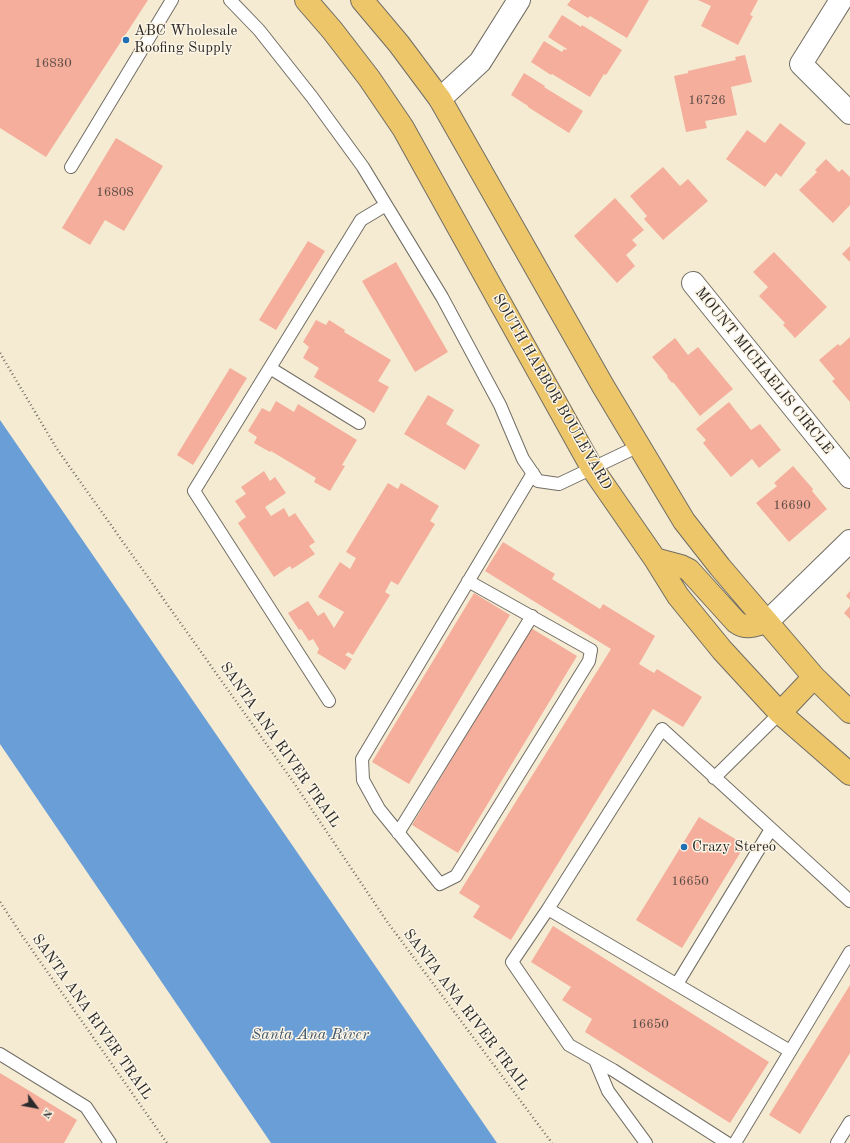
<!DOCTYPE html>
<style>
body{margin:0}
#map{position:relative;width:850px;height:1143px;overflow:hidden;background:#f5ebd2;font-family:"Old Standard TT",serif}
canvas{display:block}
.north{position:absolute;left:16px;top:1087px;width:40px;height:40px;-webkit-text-stroke:3px #fcf5e5;paint-order:stroke;rotate:122deg;font-size:11px;font-weight:700;line-height:16px;text-align:center;color:#2b2b2b}
.north::after{content:'';display:block;margin:auto;width:14px;height:18px;background:#2b2b2b;clip-path:polygon(50% 0,100% 100%,50% 72%,0 100%)}
</style>
<div id="map">
<canvas width="850" height="1143"></canvas>
<div class="north">N</div>
</div>
<script>
const c = document.querySelector('canvas').getContext('2d');
c.lineJoin = 'round';
function fillPath(path, color) {
  c.fillStyle = color;
  c.fill(path, 'evenodd');
}
function strokePath(path, color, width, dash) {
  c.strokeStyle = color;
  c.lineWidth = width;
  c.lineCap = dash ? 'butt' : 'round';
  c.setLineDash(dash || []);
  c.stroke(path);
}
function label(font, color, halo, rows, align = 'center') {
  c.font = font + ' "Old Standard TT",serif';
  c.lineWidth = 3;
  c.setLineDash([]);
  c.textBaseline = 'middle';
  c.strokeStyle = halo;
  c.fillStyle = color;
  for (const [text, x, y, turn = 0] of rows) {
    c.save();
    c.translate(x, y);
    c.rotate((+turn || 0) * Math.PI / 180);
    c.textAlign = isNaN(turn) ? turn : align;
    if (halo) c.strokeText(text, 0, 0);
    c.fillText(text, 0, 0);
    c.restore();
  }
}
const water = new Path2D(`
 M0,420L497,1143H271L0,744Z`);
const building = new Path2D(`
 M0,0H148L46,157L0,128Z
 M571,0H649L627,38L590,16L588,18L567,5Z
 M698,0H758L750,15L753,16L738,45L701,26L711,6Z
 M562,15L581,27L582,25L622,50L606,75L604,74L590,97L552,74L551,75L531,62L544,41L562,52L564,49L566,50L567,49L548,37Z
 M745,55L752,82L731,87L737,115L705,121L707,128L686,132L674,76L688,73V71L736,60L735,57Z
 M524,73L545,86L544,87L583,111L569,133L528,107V106L511,95Z
 M780,123L806,143L781,177L776,173L765,187L726,159L747,130L765,143Z
 M116,138L163,166L124,231L105,220L90,245L62,228Z
 M826,159L839,172L842,169L850,177V205L833,223L799,190L817,172L815,170Z
 M663,167L680,186L688,179L708,201L663,240L644,219L647,216L630,196Z
 M615,198L644,230L632,240L637,245L626,255L635,266L617,283L574,236Z
 M308,241L325,251L276,330L259,320Z
 M850,246V262L842,254Z
 M774,252L827,307L795,338L783,325L785,323L759,296L768,287L753,272Z
 M396,262L448,352L415,372L362,281Z
 M316,320L326,325L329,320L345,330L344,332L391,360L378,381L389,387L374,413L314,377L319,368L303,358L309,347L303,342Z
 M850,337V402L832,381L835,379L819,360L838,344L840,346Z
 M675,338L688,355L698,347L733,389L700,416L673,382L672,383L667,377L668,376L652,357Z
 M230,368L247,378L193,465L177,455Z
 M428,395L454,410L446,424L480,445L465,470L404,434Z
 M276,401L294,412L298,404L357,440L342,465L345,466L330,491L314,482L316,478L271,451L270,452L254,443L257,437L248,431L262,408L270,412Z
 M729,402L751,430L760,424L781,450L759,468L752,459L731,477L703,443L706,440L696,429Z
 M793,466L813,489L812,491L827,509L789,542L756,503L777,486L774,483Z
 M264,471L270,481L275,477L286,493L265,507L271,516L284,508L289,517L295,513L315,542L309,546L315,554L292,569L290,566L274,577L238,523L246,517L235,501L246,494L241,487Z
 M388,483L398,489L401,483L439,506L430,521L435,524L398,585L391,581L385,592L390,595L353,655L348,652L345,655L352,659L345,670L317,653L319,649L313,639L309,641L301,629L299,630L288,613L308,601L318,616L324,612L334,628L344,612L318,597L340,562L350,569L356,558L346,552Z
 M503,542L555,574L552,579L600,609L603,604L655,636L639,664L654,673L657,669L702,697L683,727L653,709L511,940L473,917L480,906L459,893L611,649L485,571Z
 M850,591V600L846,596Z
 M474,593L510,615L409,784L372,762Z
 M850,606V619L844,613Z
 M531,628L577,656L458,853L412,825Z
 M699,817L745,845L682,948L636,920Z
 M553,926L769,1062L730,1123L585,1032L592,1019L562,1000L571,987L531,962Z
 M850,985V1053L800,1134L769,1115Z
 M0,1073L77,1120L64,1143H0Z`);
const path = new Path2D(`
 M0,353L57,449L294,783L388,923L552,1143
 M0,902L23,937L167,1143`);
const lane = new Path2D(`
 M230,0L259,30L312,97L363,167L442,297L500,405L523,459L538,481L559,484L639,446
 M71,167L172,0
 M270,368L359,423
 M468,581L591,650L589,661L456,876L440,884L379,809L363,780L362,759L533,473
 M329,701L194,491L361,220L386,205
 M714,778L780,713
 M398,833L532,616
 M548,909L790,1051
 M677,984L771,829
 M0,1054L86,1107L110,1143
 M595,1060L608,1091L646,1143
 M727,1143L613,1070L569,1045L512,962L548,909L662,729L850,901
 M735,1143L850,952
 M837,1143L850,1122`);
const street = new Path2D(`
 M841,0L801,64L850,113
 M440,99L480,62L519,0
 M693,283L850,477
 M767,622L850,541`);
const primary = new Path2D(`
 M306,0L332,30L369,78L403,128L592,468L655,559L678,596L722,650L780,713L850,774
 M362,0L399,44L440,99L603,386L684,521L720,567L814,677L850,712
 M655,559L681,566L689,570L736,622C747,630 755,625 767,622
 M780,713L814,677`);
const markers = [
 [126,40,4,"#1f6fb2"],
 [684,847,4,"#1f6fb2"]
];
const numberNames = [
 ["16830",53,64],
 ["16726",707,101],
 ["16808",115,193],
 ["16690",792,506],
 ["16650",690,882],
 ["16650",650,1025]
];
const poiNames = [
 ["ABC Wholesale",134,31],
 ["Roofing Supply",134,48],
 ["Crazy Stereo",692,847]
];
const streetNames = [
 ["MOUNT MICHAELIS CIRCLE",764,371,51],
 ["SOUTH HARBOR BOULEVARD",552,392,60],
 ["SANTA ANA RIVER TRAIL",280,745,55],
 ["SANTA ANA RIVER TRAIL",466,1010,53],
 ["SANTA ANA RIVER TRAIL",92,1017,55]
];
const waterNames = [
 ["Santa Ana River",310,1035]
];
fillPath(water, '#6a9ed6');
fillPath(building, '#f4ae9b');
strokePath(lane, '#726e65', 14);
strokePath(street, '#726e65', 24);
strokePath(primary, '#726e65', 24);
strokePath(path, '#726e65', 2.5, [1, 3]);
strokePath(lane, '#fff', 12);
strokePath(street, '#fff', 22);
strokePath(primary, '#ecc669', 22);
for (const [x, y, r, color] of markers) {
  const dot = new Path2D();
  dot.arc(x, y, r, 0, 2 * Math.PI);
  c.fillStyle = color;
  c.fill(dot);
  strokePath(dot, '#fcf5e5', 1.5);
}
label('13px', '#5d4c47', null, numberNames);
label('15px', '#2b2b2b', '#fcf5e5', poiNames, 'left');
label('15px', '#2b2b2b', '#fcf5e5', streetNames);
label('italic 16px', '#44596f', '#fcf5e5', waterNames);
</script>
